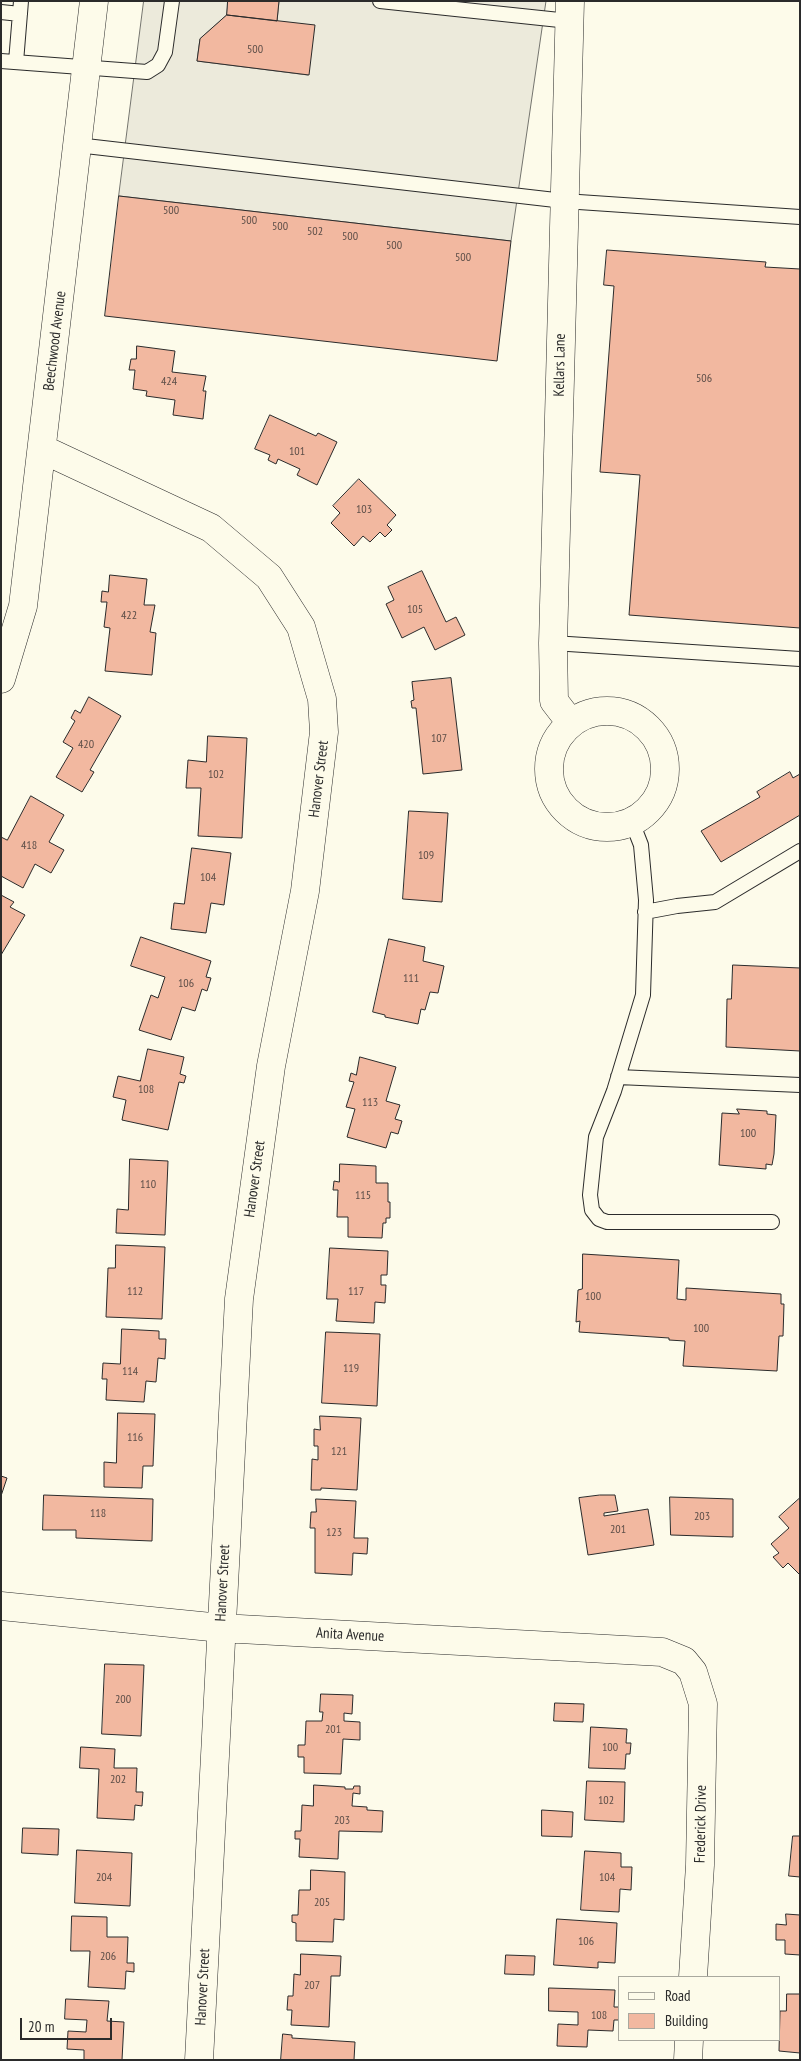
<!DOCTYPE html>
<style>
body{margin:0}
#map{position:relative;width:801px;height:2061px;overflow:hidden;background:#fdfbea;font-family:"PT Sans Narrow",sans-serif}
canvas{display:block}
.frame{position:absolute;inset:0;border:2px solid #2b2b2b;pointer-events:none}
.legend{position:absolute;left:618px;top:1976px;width:162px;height:65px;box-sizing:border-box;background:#fdfbea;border:1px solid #a9a89e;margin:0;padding:6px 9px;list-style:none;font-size:15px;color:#2b2b2b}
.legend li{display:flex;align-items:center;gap:10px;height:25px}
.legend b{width:25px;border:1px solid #a9a89e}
.scale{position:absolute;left:20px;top:2018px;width:92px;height:22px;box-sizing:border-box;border:2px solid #2b2b2b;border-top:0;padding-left:6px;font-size:15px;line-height:18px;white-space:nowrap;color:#2b2b2b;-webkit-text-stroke:4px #fdfbea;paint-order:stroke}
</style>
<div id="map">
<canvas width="801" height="2061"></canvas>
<div class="frame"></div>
<ul class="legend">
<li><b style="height:6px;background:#fdfbea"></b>Road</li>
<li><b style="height:14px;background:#f2b8a0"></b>Building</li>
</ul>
<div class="scale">20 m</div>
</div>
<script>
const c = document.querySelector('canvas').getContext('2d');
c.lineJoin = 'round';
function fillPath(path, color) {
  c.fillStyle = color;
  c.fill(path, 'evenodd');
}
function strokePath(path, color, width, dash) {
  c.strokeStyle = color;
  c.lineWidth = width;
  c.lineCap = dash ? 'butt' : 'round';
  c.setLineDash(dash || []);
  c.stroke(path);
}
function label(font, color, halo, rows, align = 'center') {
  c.font = font + ' "PT Sans Narrow",sans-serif';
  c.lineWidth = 4;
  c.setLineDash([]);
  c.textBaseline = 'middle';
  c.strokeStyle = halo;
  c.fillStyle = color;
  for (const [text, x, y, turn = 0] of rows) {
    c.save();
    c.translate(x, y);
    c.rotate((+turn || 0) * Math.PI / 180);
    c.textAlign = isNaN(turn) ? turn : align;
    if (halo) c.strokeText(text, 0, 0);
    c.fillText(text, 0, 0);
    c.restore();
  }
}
const parking = new Path2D(`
 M144,1H228L227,15L200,39L197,61L308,75L277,21L279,1H546L511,241L119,196Z`);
const building = new Path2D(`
 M228,1H279L277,21L227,15Z
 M227,15L315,25L309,75L197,61L200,39Z
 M119,196L511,241L497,361L105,316Z
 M607,250L766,262L765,267L800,269V628L629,615L640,475L600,472L614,286L604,285Z
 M137,346L175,351L172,372L206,376L203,391H206L203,419L173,415L175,400L146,396L147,391L133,389L135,370H129L131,359H136Z
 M270,415L316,436L318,433L337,442L317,485L297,475L300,469L278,459L276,464L268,460L270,455L255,449Z
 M359,479L396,515L387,525L392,530L385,537L380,532L370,542L363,536L354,546L331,523L340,513L333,506Z
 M422,571L446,622L456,617L465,635L435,650L424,627L402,638L386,604L394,600L388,587Z
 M110,575L147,579L144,605H155L150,632L156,633L152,675L105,671L110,628L104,627L107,602H101L102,591L108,592Z
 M451,678L462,770L423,774L416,708H412L411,701L414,700L412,682Z
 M89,697L121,716L90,770L94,772L82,792L56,777L73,748L63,742L75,721L71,718L75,710L80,713Z
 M208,736L247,738L242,838L198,836L201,788H186L188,760L206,762Z
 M790,772L793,778L800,774V815L721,862L701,831L760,797L757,792Z
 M31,796L64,815L49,842L64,850L51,873L35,864L23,888L1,876V837L7,840Z
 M409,811L448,813L442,902L403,899Z
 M192,848L231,853L224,905L211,903L206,933L171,929L174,903L184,904Z
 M1,895L14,902L10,907L25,915L1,955Z
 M141,937L211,961L206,977L211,978L207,991L202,989L195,1011L182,1007L171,1040L139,1030L151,995L158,998L165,977L131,966Z
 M389,939L425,947L423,961L444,966L438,993L430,992L425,1010L421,1009L418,1024L385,1017V1015L373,1012Z
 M733,965L800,968V1051L726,1047L727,999H731Z
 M148,1049L184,1057L180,1074L186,1076L184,1083L179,1082L168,1130L122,1120L126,1100L113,1097L118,1076L140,1081Z
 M360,1057L396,1067L386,1101L400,1105L395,1119L402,1121L398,1134L391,1132L386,1148L347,1137L355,1109L346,1107L354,1082L349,1081L351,1073L356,1075Z
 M737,1109L767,1111V1114L776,1115L774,1154L772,1165L766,1164V1169L719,1165L722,1113L739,1114Z
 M130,1159L168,1161L165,1235L116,1233L117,1209L128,1210Z
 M340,1164L376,1166V1183H388V1202H390V1218H386V1223H383L382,1238L348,1237V1217H337L338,1190H333L334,1181L339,1182Z
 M116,1245L165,1247L162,1319L106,1317L108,1268H115Z
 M330,1248L388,1251L387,1275H381V1285H386L385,1303L375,1302L374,1323L336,1321L338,1299H327Z
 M583,1254L679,1260L677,1299L686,1300V1288L781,1294V1304H784L783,1336H779L777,1371L683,1366L685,1341L669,1340V1338L579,1332L580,1321L576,1322L578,1290L582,1289Z
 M122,1329L159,1331V1339H166L165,1359L158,1358L156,1382L146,1381L144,1402L106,1400L107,1379H102L103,1363L120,1364Z
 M326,1332L380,1334L377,1406L322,1403Z
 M118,1413L155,1414L153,1466H143L142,1488L104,1487V1462L116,1463Z
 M320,1416L361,1418L357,1490L321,1488V1490H311L312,1459L318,1460V1446H314V1429L320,1430Z
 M1,1476L7,1478L1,1496Z
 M44,1495L153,1499L152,1541L76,1538V1530H43Z
 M600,1495H615L618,1511L604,1513V1516L648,1509L654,1545L588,1555L579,1498Z
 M670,1497L733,1499V1537L671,1535Z
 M800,1498V1574H799L788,1563L783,1568L773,1557L779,1553L771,1544L789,1528L779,1517Z
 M316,1499L356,1501L354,1538H368L367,1554L353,1553L352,1575L315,1573V1528H310L311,1512H316Z
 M105,1664L144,1665L141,1736L102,1734Z
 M321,1694L353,1695L352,1714L344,1713V1721L360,1722V1740L343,1739L341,1774L304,1773V1757H298V1745H305L306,1721H322L323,1712H320Z
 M555,1703L584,1704L583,1722L554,1721Z
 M591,1727L627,1729L626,1743H631L630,1754H626L625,1769L589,1768Z
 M81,1747L115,1749L114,1768H137L136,1792H143L142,1806L135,1805L134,1820L97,1818L99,1769L80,1768Z
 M587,1781L625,1782L624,1822L585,1820Z
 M314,1785L345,1787V1789H353L354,1786H360V1794L353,1793L352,1806L367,1807V1810L383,1811L382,1832L339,1831L338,1859L299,1857L300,1839H295V1831H301L302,1805L313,1806Z
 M542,1810L573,1812L572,1837L542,1836Z
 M23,1828L59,1829L58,1855L22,1853Z
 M793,1836H800V1877L789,1876Z
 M77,1850L132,1853L130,1906L75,1903Z
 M585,1851L621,1853V1867H632L631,1890L620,1889L619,1912L581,1910Z
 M311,1870L345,1872L344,1920L334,1919L333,1942L296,1941V1923L292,1922V1915H298L299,1890H310Z
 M786,1914L800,1915V1955L785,1954V1940H776V1924L786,1925Z
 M72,1916L107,1917V1937H128L127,1963H134V1972L126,1971L125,1989L88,1987L90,1951H71Z
 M557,1919L617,1923L615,1963L598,1962V1968L554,1965Z
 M301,1954L341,1956L340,1976H331L329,2027L291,2025L292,2010H287L288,1996H293L294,1974L300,1975Z
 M506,1955L535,1956L534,1975L505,1974Z
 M549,1988L615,1990L614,2007H619V2020H614L613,2031L588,2030L587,2047L557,2046L558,2024L578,2025V2012L549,2011Z
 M787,1994H800V2053L779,2051L780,2011H786Z
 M66,1999L109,2001L107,2021L124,2022L122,2060H84V2050L67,2049L68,2031L86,2032L87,2020L65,2019Z
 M283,2034L292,2035V2038L355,2042L354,2060H281Z`);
const lane = new Path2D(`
 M380,1L569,21
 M1,12L20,14
 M1,61L147,72L158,65L165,52L172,1
 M16,62L21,1
 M77,145L564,201L800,217
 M553,643L800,659
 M632,822L641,845L646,900L643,995L614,1091L596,1137L590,1195L592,1210L599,1219L607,1222H772
 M645,912L677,906L715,902L800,851
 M618,1077L800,1085`);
const street = new Path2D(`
 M570,1L553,643L554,701L571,723
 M42,449L211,528L269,577L301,627L322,699L324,732L305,891L271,1066L239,1299L199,2060
 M1,679L23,606L94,1
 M549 769a58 58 0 1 1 116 0a58 58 0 1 1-116 0Z
 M1,1606L221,1628L662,1652L684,1661L693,1672L703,1704L700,1865L693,1977
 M688,2060L689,2040`);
const numberNames = [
 ["500",255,50],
 ["500",171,211],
 ["500",249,221],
 ["500",280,227],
 ["502",315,232],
 ["500",350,237],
 ["500",394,246],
 ["500",463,258],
 ["506",704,379],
 ["424",169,382],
 ["101",297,452],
 ["103",364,510],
 ["105",415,610],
 ["422",129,616],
 ["107",439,739],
 ["420",86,745],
 ["102",216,775],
 ["418",29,846],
 ["109",426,856],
 ["104",208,878],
 ["111",411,979],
 ["106",186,984],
 ["108",146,1090],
 ["113",370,1103],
 ["100",748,1134],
 ["110",148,1185],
 ["115",363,1196],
 ["112",135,1292],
 ["117",356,1292],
 ["100",593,1297],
 ["100",701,1329],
 ["119",351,1369],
 ["114",130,1372],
 ["116",135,1438],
 ["121",339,1452],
 ["118",98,1514],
 ["203",702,1517],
 ["201",618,1530],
 ["123",334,1533],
 ["200",123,1700],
 ["201",333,1730],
 ["100",610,1748],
 ["202",118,1780],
 ["102",606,1801],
 ["203",342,1821],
 ["204",104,1878],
 ["104",607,1878],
 ["205",322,1903],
 ["106",586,1942],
 ["206",108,1957],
 ["207",312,1986],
 ["108",599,2016]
];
const streetNames = [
 ["Beechwood Avenue",55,341,-83],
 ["Kellars Lane",560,365,-89],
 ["Hanover Street",319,779,-83],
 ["Hanover Street",255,1179,-82],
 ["Hanover Street",223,1583,-87],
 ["Anita Avenue",350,1635,3],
 ["Frederick Drive",701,1824,-89],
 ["Hanover Street",203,1987,-87]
];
fillPath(parking, '#eceadb');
strokePath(parking, '#74746e', 1);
fillPath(building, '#f2b8a0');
strokePath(building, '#2b2b2b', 1);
strokePath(lane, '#2b2b2b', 16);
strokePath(street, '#2b2b2b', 29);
strokePath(lane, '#fdfbea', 14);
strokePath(street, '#fdfbea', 28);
label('12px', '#5d4e48', null, numberNames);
label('15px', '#2b2b2b', '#fdfbea', streetNames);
</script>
